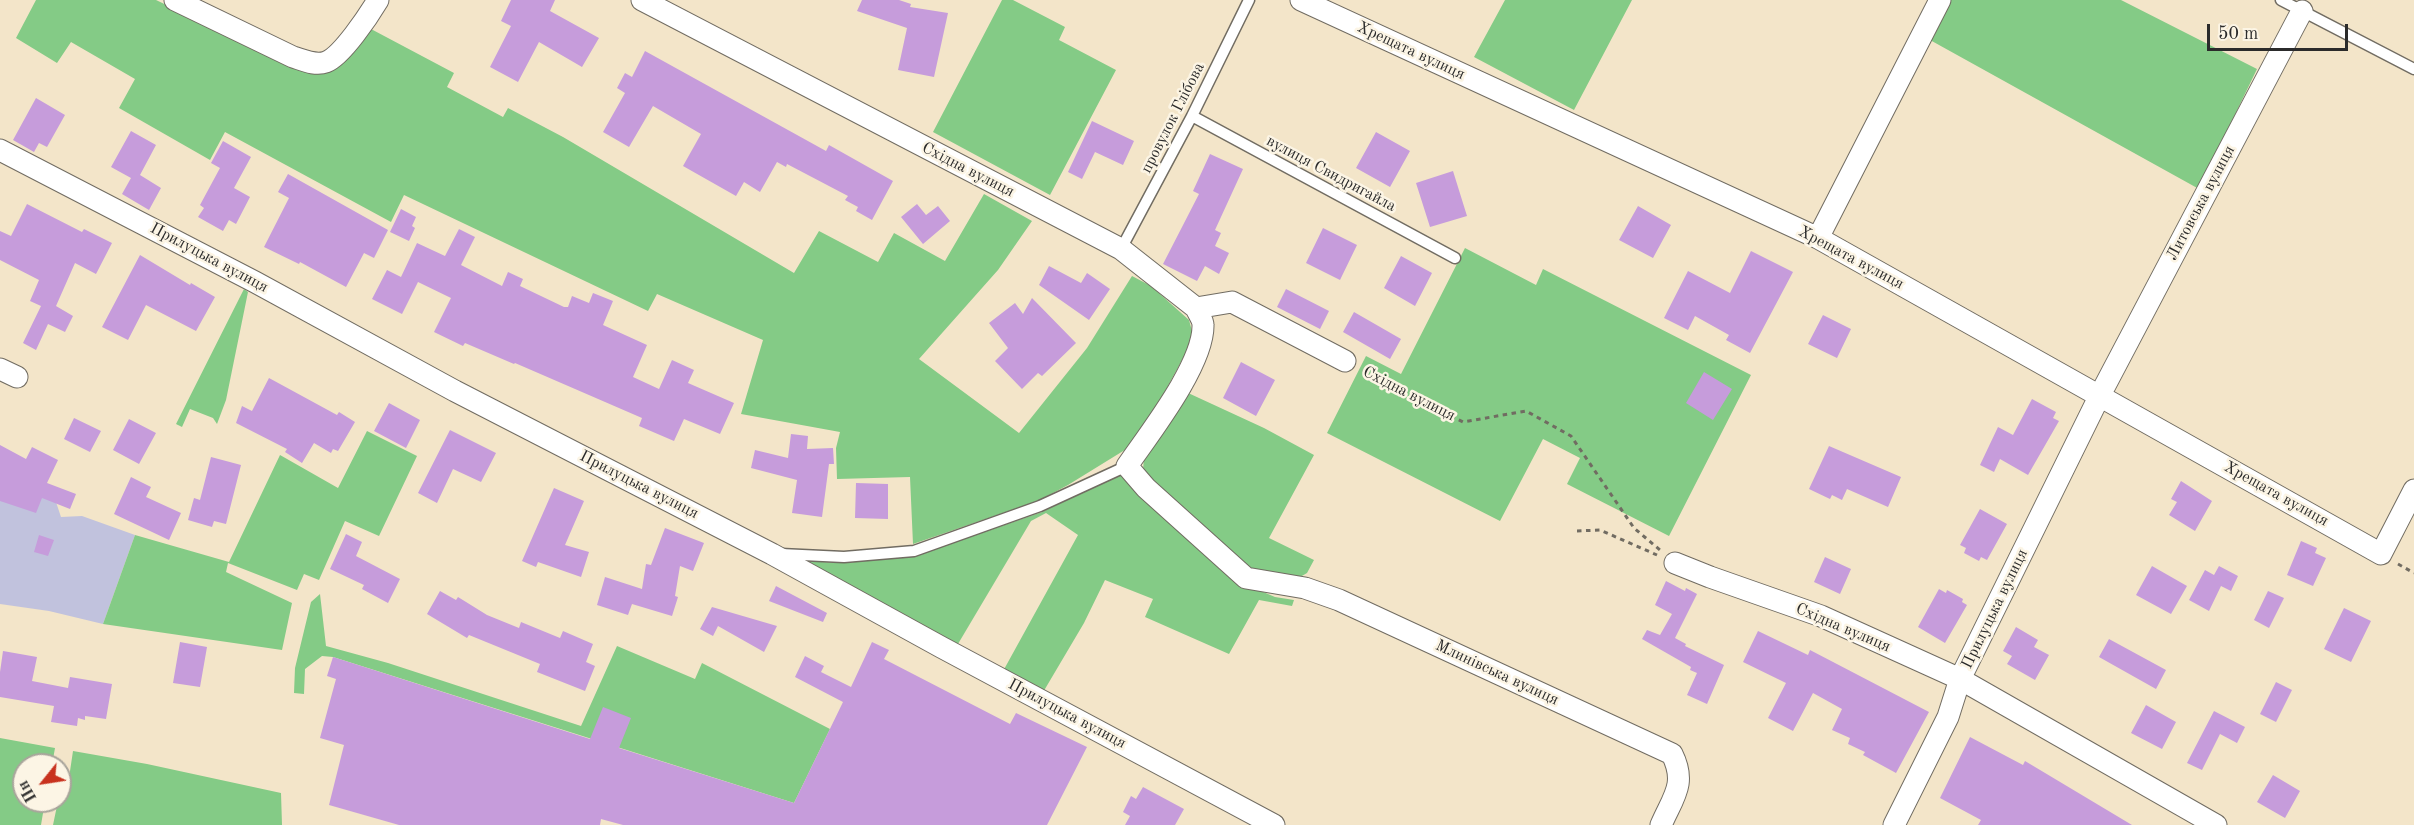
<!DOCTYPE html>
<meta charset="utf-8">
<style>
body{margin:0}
#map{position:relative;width:2414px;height:825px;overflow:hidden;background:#f3e5c9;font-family:"Old Standard TT",serif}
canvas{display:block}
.north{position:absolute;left:12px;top:753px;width:60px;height:60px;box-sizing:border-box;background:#fcf5e5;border:2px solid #a8a49b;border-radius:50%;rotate:240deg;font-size:16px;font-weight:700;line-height:24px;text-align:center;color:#2b2b2b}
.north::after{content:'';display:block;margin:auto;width:21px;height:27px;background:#c8321e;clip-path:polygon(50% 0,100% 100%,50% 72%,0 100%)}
.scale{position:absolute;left:2207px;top:24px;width:141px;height:27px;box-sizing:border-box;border:3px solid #2b2b2b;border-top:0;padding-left:8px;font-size:18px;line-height:21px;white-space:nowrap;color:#2b2b2b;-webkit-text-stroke:4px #fcf5e5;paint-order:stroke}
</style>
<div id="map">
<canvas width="2414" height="825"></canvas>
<div class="north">Пн</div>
<div class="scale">50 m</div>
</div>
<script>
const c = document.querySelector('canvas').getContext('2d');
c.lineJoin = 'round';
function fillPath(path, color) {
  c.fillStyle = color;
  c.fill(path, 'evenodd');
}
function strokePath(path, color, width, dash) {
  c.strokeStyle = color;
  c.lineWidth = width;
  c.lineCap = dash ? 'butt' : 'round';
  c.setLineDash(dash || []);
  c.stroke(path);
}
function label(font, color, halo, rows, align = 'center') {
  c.font = font + ' "Old Standard TT",serif';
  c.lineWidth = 5;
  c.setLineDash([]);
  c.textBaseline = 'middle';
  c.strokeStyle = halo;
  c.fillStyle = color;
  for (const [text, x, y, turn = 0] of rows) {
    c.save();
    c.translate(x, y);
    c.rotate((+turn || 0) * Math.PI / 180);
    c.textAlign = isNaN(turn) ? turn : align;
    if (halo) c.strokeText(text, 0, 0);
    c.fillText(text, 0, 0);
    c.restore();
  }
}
const industrial = new Path2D(`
 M0,472L55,499L61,517L82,516L135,535L103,624L49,611L0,604Z`);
const green = new Path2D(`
 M36,0H156L290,64L343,58L371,29L454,73L447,87L503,117L508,108L563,137L794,273L819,231L878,262L894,233L945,261L984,194L1032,221L998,270L919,359L1019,433L1087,348L1132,276L1151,286L1189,320L1194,338L1156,408L1128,448L1068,485L1038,501L913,544L910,477L837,479L836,448L840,432L741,414L763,340L657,294L648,311L404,195L391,222L225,132L210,160L119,108L135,79L71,42L57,63L16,38Z
 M1002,0H1013L1065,27L1059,40L1116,70L1050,195L933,132Z
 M1505,0H1632L1574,110L1474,57Z
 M1949,0H2121L2257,69L2199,189L1930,40Z
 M1465,248L1536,285L1543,269L1751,375L1669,536L1567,484L1580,458L1543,439L1500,521L1327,433L1366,356L1401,374Z
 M244,289L248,292L226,400L217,424L213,418L190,409L182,427L176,424Z
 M1186,392L1264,428L1314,455L1269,538L1314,560L1307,573L1295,580L1249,573L1143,471L1144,456Z
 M367,431L417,456L379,536L345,521L319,580L304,574L297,590L228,563L226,572L292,603L282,650L103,624L135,535L229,562L280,455L338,488Z
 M1120,475L1131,481L1242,583L1275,597L1294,600L1292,606L1259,600L1229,654L1145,617L1153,599L1105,580L1084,623L1042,694L1002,673L1078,535L1046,513L1031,521L955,649L799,561L844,563L915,556L1042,512Z
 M320,594L326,646L388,663L581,726L617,646L695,679L702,663L830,729L794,803L333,657L322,656L305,669L304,694L294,693L295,668L311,602Z
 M0,738L55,748L52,765H24V801H45L41,825H0Z
 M73,751L147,764L281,793L282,825H53L58,801H60V797L66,798Z`);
const building = new Path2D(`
 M511,0H555L550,11L599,38L582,67L539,42L518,82L490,67L511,26L501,21Z
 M862,0H899L911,4L910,7L948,13L934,77L898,70L907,28L857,11Z
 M645,51L826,151L829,145L893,181L872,220L856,211L858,207L845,200L848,196L787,164L786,167L777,162L760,192L744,182L736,196L683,166L701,134L653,106L629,147L603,132L625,93L617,88L625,73L632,77Z
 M36,98L65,115L47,147L39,143L34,152L13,140Z
 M1092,121L1134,141L1123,165L1095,152L1082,179L1068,172Z
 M131,131L156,145L140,175L161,188L149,210L122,194L131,178L111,167Z
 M1376,132L1410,151L1390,187L1356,168Z
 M223,141L251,157L234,188L250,197L236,224L229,220L223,231L198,217L204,208L200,205L220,168L211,163Z
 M1210,154L1243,169L1215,230L1221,233L1215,246L1229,253L1219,274L1205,266L1197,281L1163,264L1199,194L1193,191Z
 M1453,171L1467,216L1430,227L1416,183Z
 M288,174L388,230L374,258L364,253L346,287L300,262L299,264L264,247L289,198L278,192Z
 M27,204L82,232L84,229L112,243L96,274L75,263L56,306L73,316L65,332L48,324L36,350L23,343L41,306L30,301L39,280L0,260V231L11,236Z
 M917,204L926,215L938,206L950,221L923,244L901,217Z
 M1638,206L1671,225L1653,258L1619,240Z
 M401,209L416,217L412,226L415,228L409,241L390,232Z
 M1323,228L1357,245L1340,280L1306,263Z
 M459,229L475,237L461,265L502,286L508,272L523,279L520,286L564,307H568L572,296L589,303L593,293L613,301L603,325L647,345L633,377L659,389L672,360L694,370L688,383L734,403L720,434L684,419L674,441L639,426L642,418L515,363L514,364L465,343L463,346L434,332L451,298L418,282L402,314L372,299L387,270L401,277L417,243L445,256Z
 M1751,251L1793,272L1750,353L1726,340L1729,335L1695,316L1688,330L1664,318L1688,271L1730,293Z
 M140,255L190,285L191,283L215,297L196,331L146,305L128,340L102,327Z
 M1401,256L1432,273L1415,306L1384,288Z
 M1049,266L1081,283L1087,273L1110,289L1089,320L1039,285Z
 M1286,289L1329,311L1320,329L1277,307Z
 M1032,298L1076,343L1042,376L1038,373L1022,389L995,361L1008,348L989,323L1015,303L1023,314Z
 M1354,312L1401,339L1390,359L1343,332Z
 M1823,315L1851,329L1837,358L1808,344Z
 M1241,362L1275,380L1256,416L1223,398Z
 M1704,372L1732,389L1713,420L1686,403Z
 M269,378L337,415L339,412L355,422L338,451L333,449L331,453L314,443L302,463L285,452L287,449L236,423L242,406L252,411Z
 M2032,399L2056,412L2053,418L2059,421L2028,475L2000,459L1994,472L1980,465L1998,427L2013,435Z
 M389,403L420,420L406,448L374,431Z
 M74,418L101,431L90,452L64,439Z
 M129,419L156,433L139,464L113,450Z
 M450,430L496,453L481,482L453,469L437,503L418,493Z
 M791,434L808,436L807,449L833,448L834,464H829L822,517L792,513L797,480L751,468L755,450L788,458Z
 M0,445L26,459L32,447L58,460L47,483L76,494L70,509L42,498L36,513L0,501Z
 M1829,446L1901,477L1888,507L1847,489L1842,500L1832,495L1830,499L1809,489Z
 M211,457L241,465L226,524L214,521L212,527L188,520L194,498L200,500Z
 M131,477L151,487L146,497L181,513L169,540L114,514Z
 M2181,481L2212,501L2195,531L2169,515L2177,502L2171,499Z
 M856,483L888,484V519L855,518Z
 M554,488L584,501L565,545L589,552L581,577L538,562L536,567L522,561Z
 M1980,509L2007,524L1987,560L1981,557L1979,561L1964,553L1966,548L1960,545Z
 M665,528L704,543L693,571L680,566L675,596L678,597L672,616L632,604L628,615L597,605L605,577L642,589L646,564L651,565Z
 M346,534L362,542L356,556L400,579L388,603L362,589L364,585L330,569Z
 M39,535L54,540L48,556L34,552Z
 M2301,541L2317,548L2315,553L2326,558L2313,586L2287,575Z
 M1825,557L1851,569L1840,594L1814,582Z
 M2152,566L2187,586L2171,614L2136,595Z
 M2219,566L2238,576L2231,591L2221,586L2209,611L2189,600L2205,570L2214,575Z
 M1666,581L1685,591L1686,588L1697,594L1675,638L1686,644L1685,646L1724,665L1707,704L1687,695L1697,673L1690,670L1691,667L1642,639L1647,630L1660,635L1672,614L1655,605Z
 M776,586L827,613L823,622L769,601Z
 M1939,589L1946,593L1947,590L1963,599L1962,602L1967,605L1945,643L1918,627Z
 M440,591L456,600L458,597L487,615L519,628L521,622L560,638L563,631L593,644L586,662L595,666L585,691L537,672L540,664L469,635L467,638L427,614Z
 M2268,591L2284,598L2269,628L2254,620Z
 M712,607L777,626L764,652L718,626L713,636L700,629Z
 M2344,608L2371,621L2351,662L2324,649Z
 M2016,627L2038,640L2034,647L2049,655L2035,680L2007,664L2012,656L2003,651Z
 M1758,631L1808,655L1810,650L1929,712L1896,773L1863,755L1865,752L1848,744L1850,738L1832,730L1842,709L1813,693L1793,731L1768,718L1786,683L1743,662Z
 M2109,639L2166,670L2156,689L2099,657Z
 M180,642L207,647L200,687L173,683Z
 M872,642L889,650L884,659L1010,724L1016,713L1087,747L1047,825H623L601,819L600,825H399L329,805L344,745L320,738L336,679L327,676L333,657L590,739L603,707L631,718L619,748L794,803L843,702L795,677L805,656L824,666L821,672L851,687Z
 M3,651L37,657L32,681L68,688L70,677L112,684L106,719L85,716V720L78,718L77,726L51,722L54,706L0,697V672Z
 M2276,682L2292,690L2276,722L2260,714Z
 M2146,705L2176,722L2162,749L2131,733Z
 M2214,711L2245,727L2237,743L2220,734L2202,770L2187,763Z
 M1970,737L2023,765L2025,761L2132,825H1978L1981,820L1940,798Z
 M2273,775L2300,791L2285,818L2257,802Z
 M1143,787L1184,809L1175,825H1125L1130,816L1123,812L1131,796L1136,799Z`);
const path = new Path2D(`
 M1363,370L1463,422L1526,411L1571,436L1634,528L1660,550
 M1577,531L1600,530L1657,555
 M2398,564L2414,573`);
const lane = new Path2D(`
 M2281,0L2414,69
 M1192,116L1455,258
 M1121,249L1192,116L1249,0
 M781,554L844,557L914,551L1040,506L1127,466`);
const street = new Path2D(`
 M175,0L293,57C303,60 315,66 326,62C342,56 369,15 378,0
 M642,0L1121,249L1196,308L1232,302L1345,361
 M1301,0L1818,238L2381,554L2414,490
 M0,150L255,282L455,391L772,554L941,647L1274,825
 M1818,238L1940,0
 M1196,308C1198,313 1203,320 1203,325C1204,364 1149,434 1127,466L1146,488L1246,578L1305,588L1339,600L1672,754C1687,784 1673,797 1661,825
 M0,369L17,377
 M1675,563L1710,577L1821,616L1960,679L2216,825
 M1894,825L1948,717L1960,679L2100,395L2302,11`);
const streetNames = [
 ["Хрещата вулиця",1411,51,25],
 ["провулок Глібова",1173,118,-63],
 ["Східна вулиця",968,170,27],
 ["вулиця Свидригайла",1331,174,28],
 ["Литовська вулиця",2201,203,-62],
 ["Прилуцька вулиця",209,258,28],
 ["Хрещата вулиця",1851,258,28],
 ["Східна вулиця",1409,394,27],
 ["Прилуцька вулиця",639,485,27],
 ["Хрещата вулиця",2276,494,29],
 ["Прилуцька вулиця",1995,609,-64],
 ["Східна вулиця",1843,628,23],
 ["Млинівська вулиця",1497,673,25],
 ["Прилуцька вулиця",1067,714,28]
];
fillPath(industrial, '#c1c2dd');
fillPath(green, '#84cb86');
fillPath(building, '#c69cdb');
strokePath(lane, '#716c62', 13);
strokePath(street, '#716c62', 23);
strokePath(path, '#716c62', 3, [4.5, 4.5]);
strokePath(lane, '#fff', 10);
strokePath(street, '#fff', 21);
label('16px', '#2b2b2b', '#fcf5e5', streetNames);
</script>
